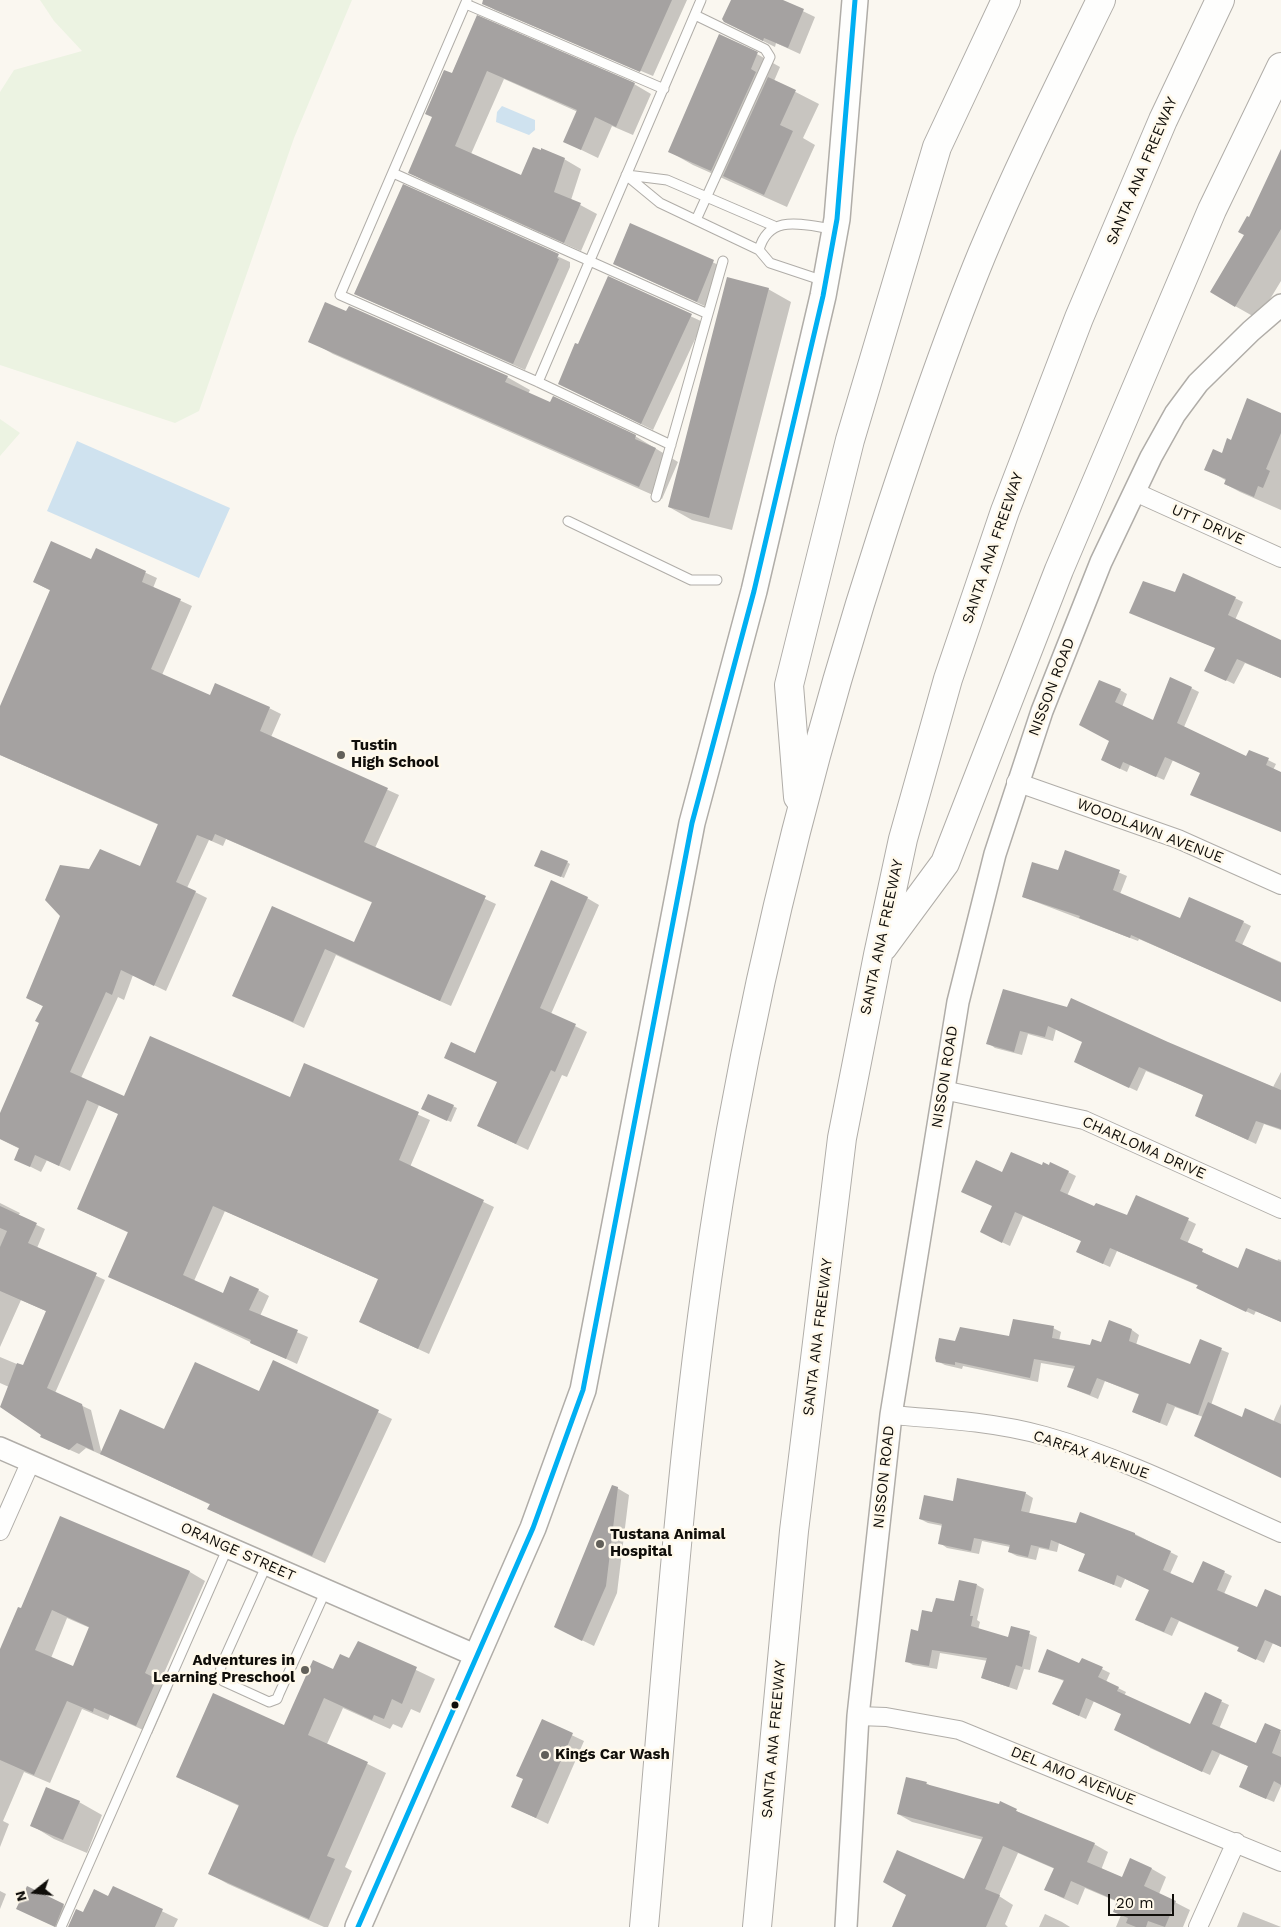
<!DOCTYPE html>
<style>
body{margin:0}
#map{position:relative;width:1281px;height:1927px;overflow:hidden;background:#faf7f0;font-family:"Work Sans",sans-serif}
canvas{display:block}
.north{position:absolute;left:10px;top:1867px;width:50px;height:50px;-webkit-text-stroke:4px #fff9eb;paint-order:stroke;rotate:254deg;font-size:14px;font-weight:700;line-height:20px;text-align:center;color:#100e0a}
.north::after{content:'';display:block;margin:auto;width:18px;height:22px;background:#100e0a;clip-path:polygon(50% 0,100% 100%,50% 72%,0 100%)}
.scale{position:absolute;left:1108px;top:1894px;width:66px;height:22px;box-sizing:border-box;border:2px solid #100e0a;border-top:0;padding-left:6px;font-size:15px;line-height:18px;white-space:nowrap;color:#100e0a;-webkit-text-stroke:4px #fff9eb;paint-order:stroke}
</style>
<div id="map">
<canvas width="1281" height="1927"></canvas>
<div class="north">N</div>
<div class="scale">20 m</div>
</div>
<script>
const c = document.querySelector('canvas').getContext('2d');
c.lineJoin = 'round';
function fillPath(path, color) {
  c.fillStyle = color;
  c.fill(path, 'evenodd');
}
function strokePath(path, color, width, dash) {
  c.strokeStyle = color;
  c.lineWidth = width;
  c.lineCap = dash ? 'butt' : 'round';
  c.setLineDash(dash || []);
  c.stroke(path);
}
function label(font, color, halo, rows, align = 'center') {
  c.font = font + ' "Work Sans",sans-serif';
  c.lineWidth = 5;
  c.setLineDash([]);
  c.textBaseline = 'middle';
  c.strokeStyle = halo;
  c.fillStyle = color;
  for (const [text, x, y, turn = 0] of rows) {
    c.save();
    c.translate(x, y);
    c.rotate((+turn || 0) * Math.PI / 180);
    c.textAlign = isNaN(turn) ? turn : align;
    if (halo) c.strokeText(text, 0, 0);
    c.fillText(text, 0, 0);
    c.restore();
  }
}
const green = new Path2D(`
 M40,0H352L294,138L199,411L175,423L0,365V92L14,70L82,51L54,21Z
 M0,419L20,433L0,456Z`);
const water = new Path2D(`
 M502,106L535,120V130L529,135L496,122L497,112Z
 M77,441L230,508L199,578L47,511Z`);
const shadow = new Path2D(`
 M485,0H687L653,76L495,10L483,3Z
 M732,0H780L815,17L800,54L776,43L775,47L737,28Z
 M477,17L634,84L651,94L633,135L612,126L598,158L565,142L578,112L504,79L471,154L522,176L564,159L581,169L571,200L597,214L581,251L426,182L409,172Z
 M757,54L780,67L774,81L819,104L803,138L815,145L787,207L693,165L670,152Z
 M1281,174V281L1258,319L1235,306L1245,235L1249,219Z
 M403,186L570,262V267L525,370L355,294Z
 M630,224L725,268L709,308L614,264Z
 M608,278L703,322L653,430L559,384L579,346Z
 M768,289L791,302L732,530L692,520L669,507Z
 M310,341L507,377L530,390L528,394L635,436L678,462L662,499L333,354Z
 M1281,414V510L1240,492L1225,484L1227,481L1206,469L1222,454L1231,441Z
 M96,550L157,578L153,588L192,606L162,675L211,696L269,708L281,714L271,737L399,795L375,848L496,904L451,1006L336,955L304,1028L234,995L273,907L355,944L373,903L226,839L223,846L209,840L187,888L207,898L166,991L133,975L124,1000L118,997L81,1078L124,1097L290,1099L305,1064L430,1120L410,1167L494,1207L429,1354L372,1328L380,1280L225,1211L194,1281L224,1294L258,1290L269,1296L260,1316L308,1337L297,1364L110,1276L129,1233L78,1209L119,1114L99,1105L70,1171L47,1160L41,1172L27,1165L20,1149L0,1139V1117L41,1023L44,1007L28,998L90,870L140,868L159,825L0,755V709L51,591L34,582L92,560Z
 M1210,586L1243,602L1235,620L1281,641V678L1245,663L1234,684L1213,674L1216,648L1131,613L1176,593Z
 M1191,688L1199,692L1184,727L1247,757L1250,751L1276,764L1273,770L1281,773V832L1201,773L1173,760L1164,780L1130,765L1127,772L1110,764L1111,741L1081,725L1120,690L1127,694L1122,707L1153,721Z
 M1085,858L1127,876L1120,894L1180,920L1243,922L1251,926L1242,945L1281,962V1001L1139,939L1138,941L1023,897L1059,872Z
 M567,862L570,864L564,878L539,867Z
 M587,898L599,905L551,1014L587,1032L567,1077L562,1075L528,1150L478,1126L498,1082L476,1054Z
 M1004,991L1167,1043L1273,1087L1281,1072V1130L1264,1124L1256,1144L1196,1116L1205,1095L1146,1071L1137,1091L1083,1066L1084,1042L1056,1029L1053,1041L1028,1034L1022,1055L995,1048L988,1043Z
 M429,1095L457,1108L451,1122L426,1111Z
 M1043,1167L1068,1172L1076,1176L1067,1196L1095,1208L1128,1216L1188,1220L1196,1224L1187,1244L1238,1270L1277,1262L1278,1259L1281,1260V1322L1256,1311L1254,1315L1205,1292L1199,1286L1117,1251L1110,1267L1077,1252L1082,1241L1023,1216L1010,1246L989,1236L993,1206L1003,1173Z
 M0,1203L20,1213L18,1216L45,1229L37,1248L105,1280L55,1393L91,1410L102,1455L86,1448L79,1454L50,1441L42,1434L9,1387L0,1383V1357L24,1367L48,1312L21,1300L0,1347Z
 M1053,1328L1061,1332L1059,1341L1091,1346L1132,1330L1139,1335L1136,1345L1191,1366L1200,1341L1229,1353L1211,1405L1242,1419L1273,1422L1281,1404V1476L1203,1417L1175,1407L1167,1426L1133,1412L1140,1395L1105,1381L1098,1399L1076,1390L1069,1386L1075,1369L1041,1363L1038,1382L963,1366L962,1369L945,1365L937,1361L956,1343L1010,1338Z
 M274,1362L392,1419L325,1563L222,1516L209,1508L211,1505L102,1454L260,1393Z
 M617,1488L629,1495L617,1593L594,1646L567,1633Z
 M1025,1493L1033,1498L1029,1514L1077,1525L1135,1534L1170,1552L1178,1556L1170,1574L1194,1585L1204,1563L1232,1576L1224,1594L1257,1609L1281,1598V1647L1273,1643L1264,1663L1246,1654L1240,1648L1179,1621L1172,1636L1144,1624L1150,1590L1125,1579L1121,1588L1088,1574L1086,1554L1059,1543L1057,1552L1039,1548L1036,1560L1017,1556L1009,1552L1010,1547L982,1541L979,1554L947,1548L940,1543L943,1526L928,1523L920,1519L954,1503Z
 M61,1518L190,1572L205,1581L160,1682L172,1689L152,1734L110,1715L108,1720L82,1709L50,1783L24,1772L3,1821L9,1824L0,1847V1652L22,1610ZM67,1618L90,1628L74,1667L51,1658Z
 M977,1585L984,1589L977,1620L980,1622L978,1630L1009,1639L1012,1627L1037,1637L1030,1670L1024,1669L1017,1690L982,1678L988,1661L940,1653L937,1669L913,1665L906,1661L920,1632L933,1613L955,1603Z
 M359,1643L435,1679L420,1713L411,1709L402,1728L393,1724L390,1729L343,1708L327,1744L386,1773L345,1867L352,1871L328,1927H324L228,1884L210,1874L239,1806L178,1777L285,1726L334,1671L349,1660Z
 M1082,1659L1110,1673L1106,1682L1126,1692L1124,1696L1190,1726L1205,1694L1229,1705L1219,1729L1256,1745L1265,1725L1281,1732V1786L1274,1802L1248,1791L1250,1767L1220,1754L1210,1775L1150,1748L1122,1714L1094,1701L1086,1719L1062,1708L1064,1681L1039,1671L1080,1665Z
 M542,1721L584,1741L548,1824L513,1807L524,1780Z
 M926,1783L934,1788L1000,1805L1001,1803L1032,1819L1094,1844L1108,1852L1101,1870L1122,1878L1131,1860L1152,1869L1166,1877L1159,1894L1190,1910L1183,1927H1116L1121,1915L1118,1902L1085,1888L1078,1905L1060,1897L1046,1889L1055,1869L1018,1853L999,1896L1013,1905L1005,1924L1008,1927H893L965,1881L983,1840L912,1822L898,1814Z
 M79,1802L102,1815L87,1853L54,1839L31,1825Z
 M27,1888L71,1909L64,1927H56L26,1913Z
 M114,1888L178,1919L174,1927H69L109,1897Z
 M0,1891L6,1894L0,1909Z
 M1243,1912L1281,1927H1237Z
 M1045,1914L1062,1922L1070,1927H1039Z`);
const building = new Path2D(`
 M483,0H672L640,72L482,4Z
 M731,0H783L804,9L788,48L764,38L763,41L724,22L722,19Z
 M477,15L635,83L616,127L595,117L581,150L563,142L577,110L487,71L455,146L521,175L533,147L541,150V148L565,158L554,192L581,203L564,243L408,173L432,117L425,114L444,70L452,73Z
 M719,34L758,52L751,69L756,72L711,171L668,152Z
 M768,77L796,90L780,125L793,131L764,195L723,176Z
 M1281,149V229L1235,307L1210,292L1244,235L1238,232L1247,216L1249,217Z
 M403,184L559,254L557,258L559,259L513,364L354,294Z
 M630,223L714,260L697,302L613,264Z
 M608,276L692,314L641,424L558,384L575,343L578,344Z
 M727,277L769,288L709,518L668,507Z
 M325,302L346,311L349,306L508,376L505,382L550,402L553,396L636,435L635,439L656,448L639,487L308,342Z
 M1247,398L1281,413V433L1266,469L1270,471L1263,488L1258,486L1254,497L1224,484L1226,479L1204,470L1213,449L1222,453L1227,438L1231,440Z
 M51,541L91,559L96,548L146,571L142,582L181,599L151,669L210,695L215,683L270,707L260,731L388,788L364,842L486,896L440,1001L325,949L293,1022L232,996L272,906L354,942L372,902L215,834L212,841L197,835L176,882L196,891L154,986L121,970L112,995L106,992L70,1072L124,1096L150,1036L290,1097L304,1063L419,1112L399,1160L484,1200L418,1349L359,1322L378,1279L213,1206L183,1275L223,1293L230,1276L259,1289L249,1310L298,1330L286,1359L250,1343L251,1340L108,1277L128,1232L77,1209L118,1114L87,1100L59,1166L35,1155L30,1167L14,1160L19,1148L0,1139V1113L39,1023L35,1021L43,1006L26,998L60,916L45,900L60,865L89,869L100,849L140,866L158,824L0,755V706L50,590L33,582Z
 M1183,573L1236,597L1228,615L1281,640V678L1237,659L1226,681L1204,671L1215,648L1129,613L1143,581L1175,592Z
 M1170,677L1192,687L1177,723L1246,756L1249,750L1269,758L1266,765L1281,772V832L1190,795L1200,773L1165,757L1156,777L1123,762L1120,769L1101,760L1109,741L1079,725L1099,680L1121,689L1115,702L1153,720Z
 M541,850L568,861L561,877L534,866Z
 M1065,850L1120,870L1113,890L1180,918L1189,897L1244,921L1235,941L1281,963V1002L1131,935L1130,938L1079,918L1080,916L1022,897L1032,862L1058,870Z
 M551,880L588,897L540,1008L576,1024L555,1072L551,1070L516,1144L477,1126L497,1082L444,1058L451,1042L475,1053Z
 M1003,989L1067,1007L1071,998L1168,1042L1281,1090V1129L1256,1121L1248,1140L1195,1116L1203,1095L1139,1067L1129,1088L1074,1062L1082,1042L1048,1026L1045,1037L1020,1031L1014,1052L986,1044Z
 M428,1094L454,1105L447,1121L421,1109Z
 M1011,1152L1042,1165L1043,1162L1049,1165L1050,1162L1069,1171L1060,1191L1094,1206L1096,1203L1127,1215L1136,1195L1189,1218L1180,1239L1203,1249L1202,1252L1238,1268L1246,1248L1281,1262V1322L1248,1308L1246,1312L1196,1288L1198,1285L1110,1248L1103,1264L1076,1252L1081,1241L1015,1212L1002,1243L980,1232L992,1206L961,1192L976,1160L1002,1172Z
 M0,1206L37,1223L28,1243L97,1273L47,1388L82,1404L94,1451L77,1443L69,1450L40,1437L41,1435L0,1407L17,1363L23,1365L46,1311L0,1291V1247L7,1231L0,1228Z
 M1013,1319L1054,1326L1052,1338L1090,1345L1092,1339L1101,1342L1109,1320L1132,1329L1129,1341L1190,1364L1200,1339L1222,1348L1198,1415L1167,1403L1160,1423L1132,1412L1139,1394L1097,1378L1090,1395L1067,1387L1075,1366L1034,1359L1030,1378L955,1362V1365L936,1362L935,1358L939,1338L955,1341L960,1327L1009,1336Z
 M273,1360L379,1410L312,1556L207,1509L210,1504L100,1454L120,1409L164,1429L195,1362L259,1391Z
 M1208,1402L1242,1417L1245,1408L1281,1424V1478L1194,1436Z
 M957,1478L1026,1492L1021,1511L1076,1523L1080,1512L1135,1533V1535L1171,1551L1163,1570L1193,1583L1203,1561L1225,1571L1217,1590L1257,1607L1265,1589L1281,1596V1647L1265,1640L1256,1660L1237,1651L1239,1647L1171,1617L1164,1632L1135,1620L1149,1590L1117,1575L1114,1585L1078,1571L1085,1554L1051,1540L1049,1549L1031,1545L1028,1557L1008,1552L1010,1545L974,1538L971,1551L938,1544L942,1524L919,1519L924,1495L953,1501Z
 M612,1485L618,1487L606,1586L582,1641L554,1627Z
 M60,1516L190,1571L145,1673L157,1679L136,1726L94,1708L93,1712L67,1701L34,1775L0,1760V1649L18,1607L21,1608ZM52,1610L89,1627L73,1666L35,1650Z
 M959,1580L977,1584L970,1616H973L971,1626L1008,1637L1011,1626L1030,1631L1022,1667L1016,1665L1009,1687L981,1678L987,1658L932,1650L929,1666L905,1662L911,1629L918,1631L922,1610L932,1612L936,1598L954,1601Z
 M358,1641L417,1667L402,1704L392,1699L384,1719L374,1715L372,1720L324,1698L308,1735L368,1762L327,1856L335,1859L309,1919L208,1874L239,1805L176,1777L213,1693L284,1725L313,1660L333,1669L340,1654L349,1658Z
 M1047,1649L1079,1663L1082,1658L1103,1667L1098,1677L1119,1687L1117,1691L1190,1724L1205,1692L1222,1700L1212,1724L1256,1743L1265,1723L1281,1730L1272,1753L1281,1757V1785L1274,1781L1266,1799L1239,1787L1248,1766L1212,1750L1202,1772L1114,1730L1121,1714L1086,1698L1079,1716L1052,1704L1064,1680L1038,1672Z
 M542,1719L573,1733L536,1818L511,1807L523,1779L516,1776Z
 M906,1777L927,1782L926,1784L999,1804L1000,1801L1017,1809L1016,1811L1095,1843L1087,1862L1122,1877L1130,1858L1152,1868L1144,1886L1176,1901L1165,1927L1148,1921L1146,1927H1136L1126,1923L1128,1918L1113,1912L1117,1901L1071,1881L1064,1898L1044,1890L1054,1868L1003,1846L985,1889L1000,1895L986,1927H892L906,1895L883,1882L897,1850L964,1879L983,1837L897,1814Z
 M46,1787L80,1801L63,1840L30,1826Z
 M27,1886L64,1904L55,1927L16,1909Z
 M113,1886L163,1909L155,1927H68L76,1909L83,1912L94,1889L108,1896Z`);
const service = new Path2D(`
 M467,0L340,295L538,382L671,445
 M466,4L664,89
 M695,15L765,49L770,57L696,220
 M393,173L708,314
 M626,175L660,203L759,250L770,263L824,281
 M627,175L667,180L774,226
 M759,250C769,213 803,225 833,229
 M538,382L701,0
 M656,497L723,261
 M568,521L691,580H717
 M267,1564L221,1666L220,1676L223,1681L269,1702L277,1699L279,1694L326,1590
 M61,1927L228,1547`);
const minor = new Path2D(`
 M1135,492L1281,558
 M1016,782L1178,839L1281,885
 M943,1090L1084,1120L1281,1209
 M891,1415C942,1419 996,1422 1045,1436C1127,1459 1204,1499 1281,1533
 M0,1531L31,1461
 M858,1716L886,1717L959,1730L1281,1862
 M1198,1927L1236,1842`);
const tertiary = new Path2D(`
 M0,1448L477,1656
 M846,1927L858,1716L891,1415L958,1002L995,854L1042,711L1101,562L1151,457L1175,414L1198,383L1251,331L1281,305`);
const secondary = new Path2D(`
 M358,1927L533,1528L583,1390L692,823L754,591L823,296L837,219L855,0`);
const motorway = new Path2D(`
 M798,797L789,685L850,440L937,147L1006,0
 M883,947L945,863L1059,570L1212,210L1281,67
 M644,1927C668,1661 683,1393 731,1130C768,926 820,725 884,528C914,436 945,344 982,254C1018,168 1060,84 1101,0
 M757,1927L794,1531L842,1138L878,955L903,839L948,679L1005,511L1079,318L1163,120L1220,0`);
const bus1 = new Path2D(`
 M358,1927L533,1528L583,1390L692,823L754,591L823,296L837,219L855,0`);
const markers = [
 [341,755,5,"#62605a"],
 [600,1544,5,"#62605a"],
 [305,1670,5,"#62605a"],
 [455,1705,4.5,"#100e0a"],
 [545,1755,5,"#62605a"]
];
const streetNames = [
 ["SANTA ANA FREEWAY",1142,171,-67],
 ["UTT DRIVE",1208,525,24],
 ["SANTA ANA FREEWAY",993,548,-71],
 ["NISSON ROAD",1052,687,-69],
 ["WOODLAWN AVENUE",1150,831,21],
 ["SANTA ANA FREEWAY",882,937,-78],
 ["NISSON ROAD",945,1077,-81],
 ["CHARLOMA DRIVE",1144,1148,24],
 ["SANTA ANA FREEWAY",818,1337,-83],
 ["CARFAX AVENUE",1091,1455,19],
 ["NISSON ROAD",884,1477,-84],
 ["ORANGE STREET",238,1552,24],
 ["SANTA ANA FREEWAY",774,1739,-85],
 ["DEL AMO AVENUE",1073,1776,22]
];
const poiNames = [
 ["Tustin",351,746],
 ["High School",351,763],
 ["Tustana Animal",610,1535],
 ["Hospital",610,1552],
 ["Adventures in",295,1661,"right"],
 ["Learning Preschool",295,1678,"right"],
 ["Kings Car Wash",555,1755]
];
fillPath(green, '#ecf3e2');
fillPath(water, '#cfe2ef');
fillPath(shadow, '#0003');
fillPath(building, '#a5a2a1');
strokePath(service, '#b0ada8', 11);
strokePath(minor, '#b0ada8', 20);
strokePath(tertiary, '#b0ada8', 24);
strokePath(secondary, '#b0ada8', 28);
strokePath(motorway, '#b0ada8', 30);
strokePath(service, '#fefefd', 9);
strokePath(minor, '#fefefd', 18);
strokePath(tertiary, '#fefefd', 21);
strokePath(secondary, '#fefefd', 25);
strokePath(motorway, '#fefefd', 28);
strokePath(bus1, '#00aff2', 5);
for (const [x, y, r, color] of markers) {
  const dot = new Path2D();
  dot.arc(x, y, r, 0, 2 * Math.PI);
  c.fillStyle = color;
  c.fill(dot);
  strokePath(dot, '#fff9eb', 2);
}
label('15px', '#100e0a', '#fff9eb', streetNames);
label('bold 15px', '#100e0a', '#fff9eb', poiNames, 'left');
</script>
